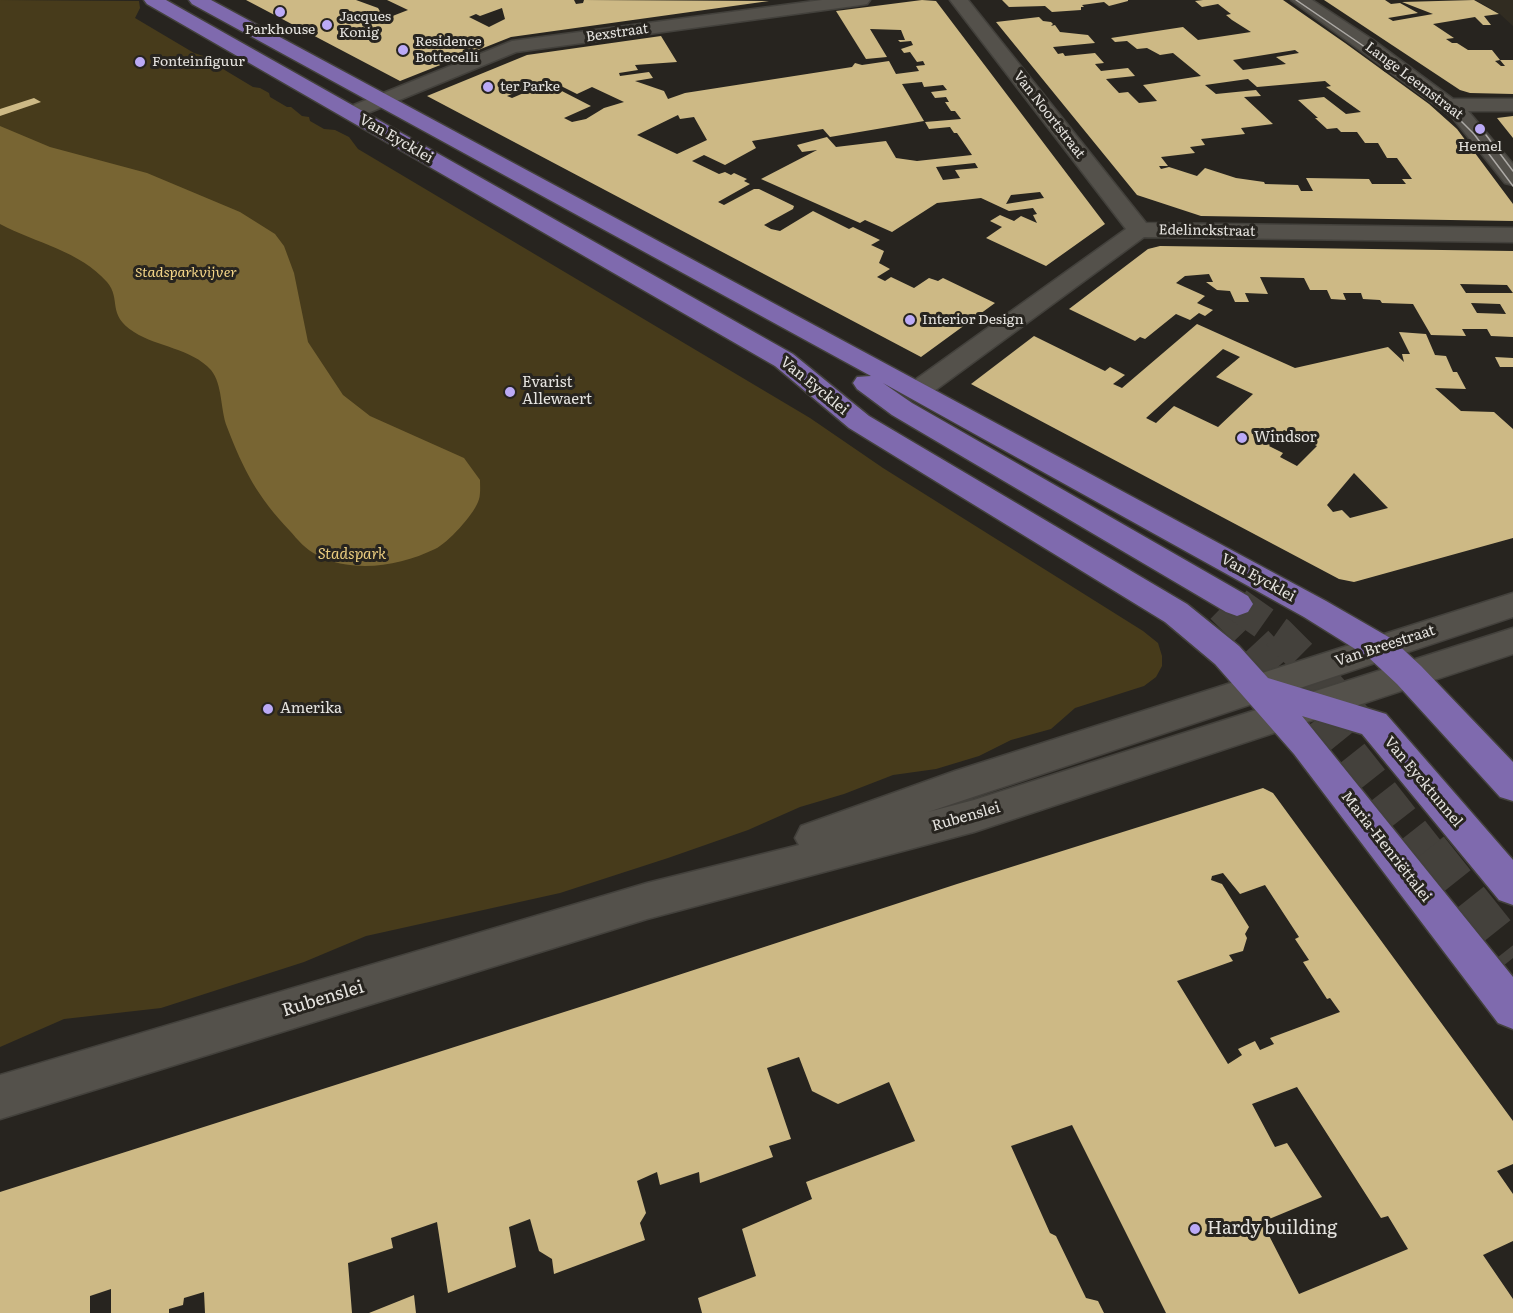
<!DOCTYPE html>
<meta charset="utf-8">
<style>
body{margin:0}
canvas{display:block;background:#27241f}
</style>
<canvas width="1513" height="1313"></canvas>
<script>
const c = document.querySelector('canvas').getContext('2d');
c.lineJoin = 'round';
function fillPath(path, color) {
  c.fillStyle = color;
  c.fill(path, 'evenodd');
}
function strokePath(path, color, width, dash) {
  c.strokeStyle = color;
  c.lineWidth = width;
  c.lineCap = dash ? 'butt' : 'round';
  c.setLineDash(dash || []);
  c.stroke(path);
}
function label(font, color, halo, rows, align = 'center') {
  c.font = font + ' Literata,serif';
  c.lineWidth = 6;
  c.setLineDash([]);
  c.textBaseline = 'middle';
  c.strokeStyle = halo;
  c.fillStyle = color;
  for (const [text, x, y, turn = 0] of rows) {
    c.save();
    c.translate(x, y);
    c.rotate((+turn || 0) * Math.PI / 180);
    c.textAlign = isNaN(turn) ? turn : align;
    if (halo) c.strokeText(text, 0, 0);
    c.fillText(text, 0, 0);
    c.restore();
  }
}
const built = new Path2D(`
 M1476,0H1513V26L1500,14Z`);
const green = new Path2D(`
 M0,0L139,1L140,8L135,18L194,53L216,60L218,66L253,87L260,88L269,93L270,97L287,107H291L302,116L309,117L310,121L324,129L335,130L349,137L358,149L810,418L883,468L1143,631L1158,643L1162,656V666L1156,677L1144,686L1075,708L1051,729L1011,740L979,756L936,769L893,775L844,794L800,807L748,830L668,858L560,893L366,936L304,962L161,1008L64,1019L0,1047Z`);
const water = new Path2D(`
 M0,126L50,147L147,173L240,212L275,234L284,246L294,273L308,342L343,395L370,416L464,458L480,480C480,486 481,496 478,502C473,515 448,543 435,549C400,566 353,574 317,555C306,550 297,539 290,531C257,496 244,471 227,427C220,409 223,385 211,370C191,348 157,347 134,332C106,314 122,300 107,282C80,251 36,243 0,224Z`);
const building = new Path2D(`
 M246,0H356L378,8L381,13L390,17L408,10L387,0H574L576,4L583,3L584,0L769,1L511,37L400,81ZM502,8L505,19L489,27L469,17L476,14L480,16Z
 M922,0L936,1L1105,224L1046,266L986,238L1002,227L990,221L1000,215L1014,221L1021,216L1037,223L1033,215L1037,214L1033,208L1009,211L981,198L937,203L892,232L865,220L860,223L761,179L817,150L802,152L797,145L827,137L836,147L886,141L896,158L917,161L972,155L957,133H954L950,127L929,129L925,122L961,119L955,111H951L945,102H949L946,97L935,98L931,92L947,90L943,85L924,87L922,82L902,84L924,121L830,137L823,129L752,141L756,148L725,165L704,155L692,161L719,174L725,172L731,175L734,173L747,179L744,181L750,184L718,202L724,205L754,189H759L794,206L793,209L764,225L771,229L780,231L813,211L849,229L853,227L880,240L871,245L884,251L879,263L890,269L877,277L885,281L891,277L914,288L929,278L938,281L943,278L995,303L921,357L427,96L527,55L661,36L677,62L635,65L638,70L619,73L620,76L649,72L653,78L635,81L664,91L668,99L685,93L852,67L855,63L862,65L889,61L896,74L919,71L916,66L925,65L923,61L917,62L910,52L904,53L901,49L913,45L911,41L900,42L898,40H905L901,30L870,29L887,57L866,59L836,11ZM547,79L552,81L512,98L507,96ZM559,85L577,94L592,87L624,102L604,108L586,119L572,122L564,118L591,106L554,87ZM678,115L680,119L694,117L707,140L677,154L637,135ZM975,163L978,168L955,170L960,178L943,180L936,167ZM1040,192L1044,198L1006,204L1011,195Z
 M1002,0H1128V1L1109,6L1104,2L1082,5L1084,7H1081V10L1052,12L1045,6L1009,7Z
 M1203,0H1283L1345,43L1429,104L1457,129L1513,204V221L1201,216L1137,195L996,22L1039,17L1043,21L1051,22L1053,24L1051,26L1055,25L1060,32L1088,35L1095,43L1053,47L1058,54L1063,53L1065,56L1095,53L1104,63L1095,64L1101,71L1128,68L1135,76L1106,79L1119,93L1128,92L1139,103L1157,101L1143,85L1201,76L1173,53L1160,55L1147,48L1137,49L1127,41L1115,42L1111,38L1183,27L1198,40L1251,32L1232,20L1226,15L1231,14L1218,4L1202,7L1195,1ZM1295,50L1299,53L1276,57L1286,64L1243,70L1233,60ZM1248,79L1257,87L1325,81L1331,86L1326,87L1361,112L1346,114L1324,97L1298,100L1318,118H1315L1327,129L1337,128L1341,132H1357L1365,143H1378L1387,158H1397L1412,179H1402L1406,184H1372L1369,179L1306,178L1313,191H1301L1298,185L1265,184L1264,182L1236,178L1205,168L1197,176L1169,167L1161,169L1159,166H1168L1161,157L1195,153L1190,147L1205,145L1201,139L1245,134L1241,128L1273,124L1244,97L1261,96L1256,90L1216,94L1205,85Z
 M1324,0H1385L1391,4L1400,3L1418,13L1388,18L1393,21L1433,14L1402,2L1474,0L1499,14L1484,16L1491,25H1483L1475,17L1433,24L1454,38L1446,39L1452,43H1457L1468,50H1492L1500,60L1495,61L1501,66H1505L1500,60H1513V94L1470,93L1460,90Z
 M34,98L41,102L0,116V109Z
 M1513,116V138L1497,118Z
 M1160,246L1513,251V337L1491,336L1487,329H1462L1466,336L1431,335L1413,304L1382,303L1380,300L1363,299L1361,293H1343L1346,300L1331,299L1327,290H1310L1304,278L1260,277L1268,294L1245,293L1249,302H1235L1230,291L1217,290L1206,282H1213L1209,274L1185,276L1176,283L1205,296L1197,303L1213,310L1205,316L1199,313L1190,320L1176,314L1145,339L1140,337L1135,341L1069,309L1148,249ZM1460,284L1507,285L1513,293H1466ZM1471,303L1500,304L1506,314L1477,313Z
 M1197,324L1295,368L1388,347L1404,362L1402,354H1410L1399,332L1426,334L1435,355L1446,356L1453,372H1457L1466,389L1435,388L1461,411L1494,412L1513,429V538L1354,582L1339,579L971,384L1034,336L1105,371L1110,367L1125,375L1113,384L1122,388ZM1223,349L1240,357L1216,377L1253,394L1218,427L1174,406L1156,423L1146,418ZM1284,430L1317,446L1297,466L1280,457L1283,453L1269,446ZM1354,473L1388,508L1350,518L1342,510L1333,512L1327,505Z
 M1495,357L1513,358V367H1500Z
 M1263,788L1273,793L1513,1121V1164L1497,1171L1513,1194V1241L1483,1255L1513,1299V1313H1166L1072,1125L1011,1146L1050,1233L1056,1236L1086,1298L1098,1301L1104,1313H702L698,1298L756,1276L742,1229L812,1199L806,1182L915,1141L889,1082L838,1104L812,1091L799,1057L767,1068L791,1139L769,1146L773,1157L700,1183L699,1172L660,1185L657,1172L637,1181L646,1213L640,1223L645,1240L554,1274L552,1259L539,1251L530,1219L509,1227L516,1267L448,1293L437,1222L391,1238L393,1248L348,1263L352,1313H205L204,1292L184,1298L183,1305L169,1309V1313H111V1289L90,1296V1313H0V1192L608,998L957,884ZM1223,873L1240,894L1265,885L1299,937L1295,939L1309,960L1303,962L1327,999L1330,998L1340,1012L1270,1038L1274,1044L1260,1050L1255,1041L1238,1049L1242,1055L1228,1064L1177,981L1233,961L1229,955L1243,951L1247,938L1245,934L1249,927L1222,884L1211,880L1212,876ZM1297,1087L1381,1218L1388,1216L1408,1249L1299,1294L1262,1222L1322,1197L1287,1143L1275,1147L1252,1104Z
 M414,1295L416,1313H369Z`);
const minorTunnelFar1 = new Path2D(`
 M1222,607C1298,681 1362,768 1428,851`);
const minorTunnel = new Path2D(`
 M1427,850L1513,958`);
const majorTunnel = new Path2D(`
 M1237,604L1278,633L1305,660L1358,721`);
const minor = new Path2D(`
 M822,0H870L867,4L861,5L516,52L358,117H344L341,113L344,109L512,41Z
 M950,0H968L1146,223L1513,228V242L1144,237L926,397L917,399L908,397L904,391L908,385L1126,229Z
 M1291,0H1312L1373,40L1453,99H1513V111H1468L1513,164V185L1505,183L1452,117Z
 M1513,593V617L928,812L974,800L1513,628V654L974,832L647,919L0,1119V1075L647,883L799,845L795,838L801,826L955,771Z`);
const major = new Path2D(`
 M144,0H166L793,354L869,416L1187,604L1239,646L1268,678L1386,714L1513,860V905L1499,900L1362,734L1302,716L1513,977V1029L1498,1023L1294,754L1215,664L1165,622L849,428L775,366L147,4Z
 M189,0H211L1326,601L1392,639L1421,666L1513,762V801L1500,797L1397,684L1368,657L1304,617L883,383L912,403L1248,596L1253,604L1248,612L1237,616L1226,612L892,415L857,389L853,383L857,377L871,376L192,4Z`);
const tram = new Path2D(`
 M1296,0L1362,45L1454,114L1474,134L1513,186
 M1486,135L1513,171`);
const markers = [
 [280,12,6,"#bbaaf6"],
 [327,25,6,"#bbaaf6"],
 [403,50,6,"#bbaaf6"],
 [140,62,6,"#bbaaf6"],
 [488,87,6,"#bbaaf6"],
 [1480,129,6,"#bbaaf6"],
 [910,320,6,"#bbaaf6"],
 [510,392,6,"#bbaaf6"],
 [1242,438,6,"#bbaaf6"],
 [268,709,6,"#bbaaf6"],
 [1195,1229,6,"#bbaaf6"]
];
const farPoinames = [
 ["Jacques",339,17],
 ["Konig",339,33],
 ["Parkhouse",280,30,"center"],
 ["Residence",415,42],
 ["Bottecelli",415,58],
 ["Fonteinfiguur",152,62],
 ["ter Parke",500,87],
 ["Hemel",1480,147,"center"],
 ["Interior Design",922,320]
];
const farStreetnames = [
 ["Bexstraat",617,33,-8],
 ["Lange Leemstraat",1414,81,37],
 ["Van Noortstraat",1049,115,52],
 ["Edelinckstraat",1207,231,1]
];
const farWaternames = [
 ["Stadsparkvijver",186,273]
];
const streetNames = [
 ["Van Eycklei",396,139,30],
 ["Van Eycklei",814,386,39],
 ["Van Eycklei",1258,578,29],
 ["Van Breestraat",1385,646,-18],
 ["Van Eycktunnel",1423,782,50],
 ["Rubenslei",966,817,-16],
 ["Maria-Henriëttalei",1386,847,52]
];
const poiNames = [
 ["Evarist",522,383],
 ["Allewaert",522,400],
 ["Windsor",1254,438],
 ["Amerika",280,709]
];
const parkNames = [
 ["Stadspark",352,555]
];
const nearStreetnames = [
 ["Rubenslei",323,999,-17]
];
const nearPoinames = [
 ["Hardy building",1207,1229]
];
fillPath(built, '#312c21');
fillPath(green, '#473b1b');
fillPath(water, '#786533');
fillPath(building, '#cdb985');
strokePath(minorTunnelFar1, '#44413c', 33, [33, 16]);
strokePath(minorTunnel, '#44413c', 43, [43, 21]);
strokePath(majorTunnel, '#44413c', 33, [33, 16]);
strokePath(minor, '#43413c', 3);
strokePath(major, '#43413c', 3);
fillPath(minor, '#54514b');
fillPath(major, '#7f6aae');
strokePath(tram, '#adaaa6', 1.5);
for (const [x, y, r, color] of markers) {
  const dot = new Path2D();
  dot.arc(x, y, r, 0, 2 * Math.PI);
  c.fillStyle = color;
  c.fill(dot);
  strokePath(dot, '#27241f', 2);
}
label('14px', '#e5e3df', '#27241f', farPoinames, 'left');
label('14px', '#e5e3df', '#27241f', farStreetnames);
label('italic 14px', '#f4d588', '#27241f', farWaternames);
label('15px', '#e5e3df', '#27241f', streetNames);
label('15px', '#e5e3df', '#27241f', poiNames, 'left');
label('italic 15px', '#e9cb7e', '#27241f', parkNames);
label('18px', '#e5e3df', '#27241f', nearStreetnames);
label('18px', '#e5e3df', '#27241f', nearPoinames, 'left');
</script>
